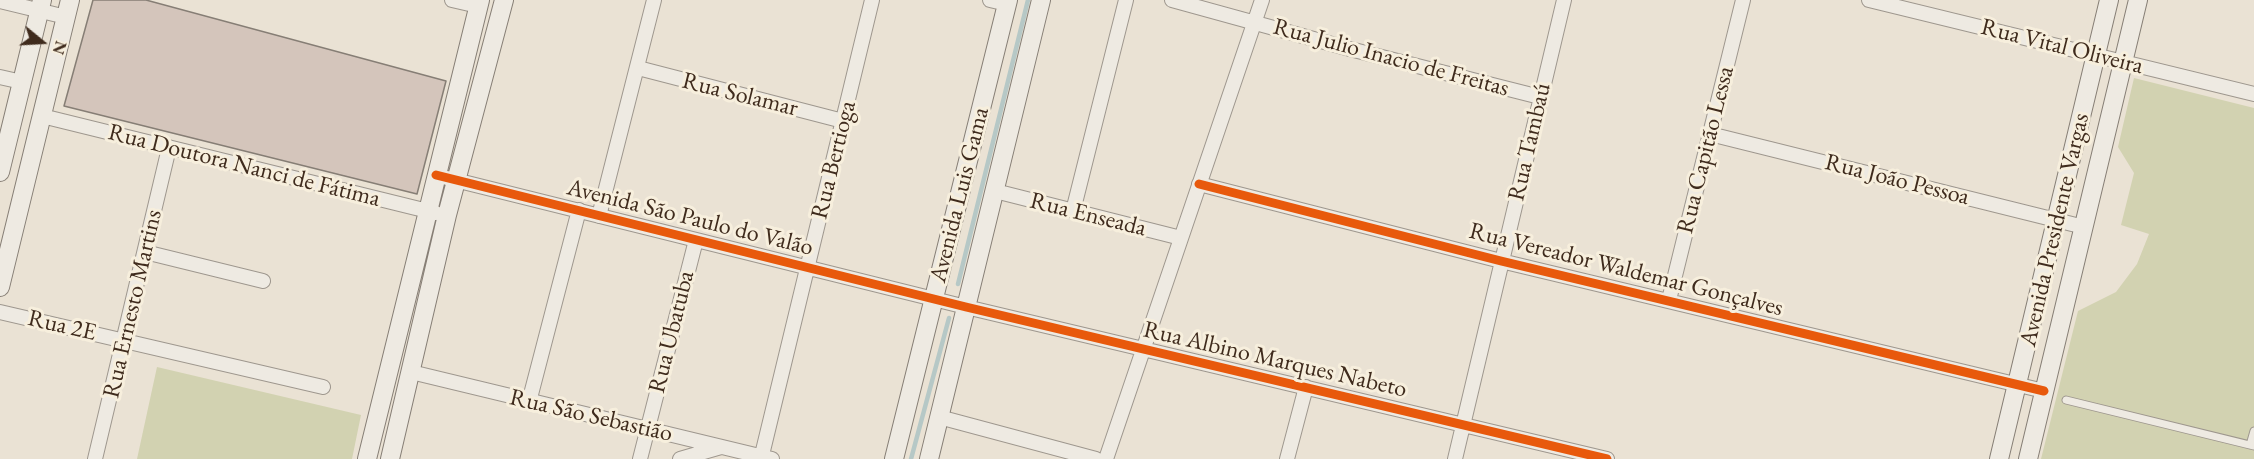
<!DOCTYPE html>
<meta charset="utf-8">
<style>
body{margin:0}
#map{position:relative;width:2254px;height:459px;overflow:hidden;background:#eae2d4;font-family:"EB Garamond",serif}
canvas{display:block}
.north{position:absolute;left:12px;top:12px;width:60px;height:60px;-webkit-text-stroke:4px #f7efdd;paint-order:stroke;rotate:108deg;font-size:16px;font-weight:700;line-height:24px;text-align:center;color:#3f2b1d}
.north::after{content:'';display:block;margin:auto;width:21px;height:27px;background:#3f2b1d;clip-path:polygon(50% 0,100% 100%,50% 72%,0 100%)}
</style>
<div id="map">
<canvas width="2254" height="459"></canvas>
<div class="north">N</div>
</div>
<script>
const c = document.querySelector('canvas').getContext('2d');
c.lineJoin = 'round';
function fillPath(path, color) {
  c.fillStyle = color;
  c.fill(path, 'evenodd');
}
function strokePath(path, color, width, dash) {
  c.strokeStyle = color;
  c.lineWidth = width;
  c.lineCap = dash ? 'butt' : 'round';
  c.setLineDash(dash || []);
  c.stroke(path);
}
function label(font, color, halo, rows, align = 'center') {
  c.font = font + ' "EB Garamond",serif';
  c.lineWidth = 6;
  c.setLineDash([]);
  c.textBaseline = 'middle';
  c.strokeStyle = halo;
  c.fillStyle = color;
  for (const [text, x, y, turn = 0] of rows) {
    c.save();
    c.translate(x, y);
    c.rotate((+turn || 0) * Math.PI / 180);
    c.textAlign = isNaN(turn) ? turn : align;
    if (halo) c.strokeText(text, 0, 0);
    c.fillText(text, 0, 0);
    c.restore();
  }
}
const green = new Path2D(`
 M2134,78L2254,108V459H2041L2078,311L2116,292L2137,264L2149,234L2121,225L2134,173L2118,147Z
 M157,367L361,415L352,459H137Z`);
const stream = new Path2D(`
 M958,284L1028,0
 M911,459L949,318`);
const building = new Path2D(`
 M93,0H146L446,81L417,194L64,106Z`);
const lane = new Path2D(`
 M2066,400L2254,446
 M2250,445L2254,431`);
const street = new Path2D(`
 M452,0L478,6
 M990,0L1007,4
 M1172,0L1350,49L1540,97
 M1869,0L2254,94
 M0,1L66,17
 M638,68L843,121
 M0,77L22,82
 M42,116L436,213
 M1710,134L2084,227
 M447,178L966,307L1607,459
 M1199,184L1501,261L2044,391
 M995,191L1181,238
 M1073,211L1126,0
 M599,216L654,0
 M145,252L263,281
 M1669,300L1743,0
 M0,312L323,387
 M411,372L772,459
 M529,402L579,210
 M939,417L1096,459
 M95,459L169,148
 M640,459L696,240
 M680,459L721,447
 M761,459L872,0
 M1106,459L1262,0
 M1287,459L1306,387
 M1455,459L1564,0`);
const secondary = new Path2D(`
 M0,172L42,0
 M0,287L70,0
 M367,459L480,0
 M390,459L447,215L504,0
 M894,459L1008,0
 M929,459L1041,0
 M1999,459L2109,0
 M2028,459L2138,0`);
const cycleway = new Path2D(`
 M436,175L966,307L1607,459
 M1199,184L1501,261L2044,391`);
const streetNames = [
 ["Rua Vital Oliveira",2062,47,14],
 ["Rua Julio Inacio de Freitas",1391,58,15],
 ["Rua Solamar",740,95,14],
 ["Rua Tambaú",1530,142,-77],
 ["Rua Capitão Lessa",1706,150,-76],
 ["Rua Bertioga",834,160,-76],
 ["Rua Doutora Nanci de Fátima",244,166,14],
 ["Rua João Pessoa",1897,180,14],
 ["Avenida Luis Gama",960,195,-76],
 ["Rua Enseada",1088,215,14],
 ["Avenida São Paulo do Valão",690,218,14],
 ["Avenida Presidente Vargas",2055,230,-77],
 ["Rua Vereador Waldemar Gonçalves",1626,270,14],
 ["Rua Ernesto Martins",133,304,-77],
 ["Rua 2E",62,326,13],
 ["Rua Ubatuba",672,332,-76],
 ["Rua Albino Marques Nabeto",1275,360,13],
 ["Rua São Sebastião",591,416,13]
];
fillPath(green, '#d2d2b1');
strokePath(stream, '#b6c8c6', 4.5);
fillPath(building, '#d4c5bb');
strokePath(building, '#867e75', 1.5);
strokePath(lane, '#9e978e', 9);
strokePath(street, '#9e978e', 16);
strokePath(secondary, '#867e75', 20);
strokePath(lane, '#eeeae2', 7);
strokePath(street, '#eeeae2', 14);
strokePath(secondary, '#eeeae2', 18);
strokePath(cycleway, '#e8590c', 9);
label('24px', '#3f2b1d', '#f7efdd', streetNames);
</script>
